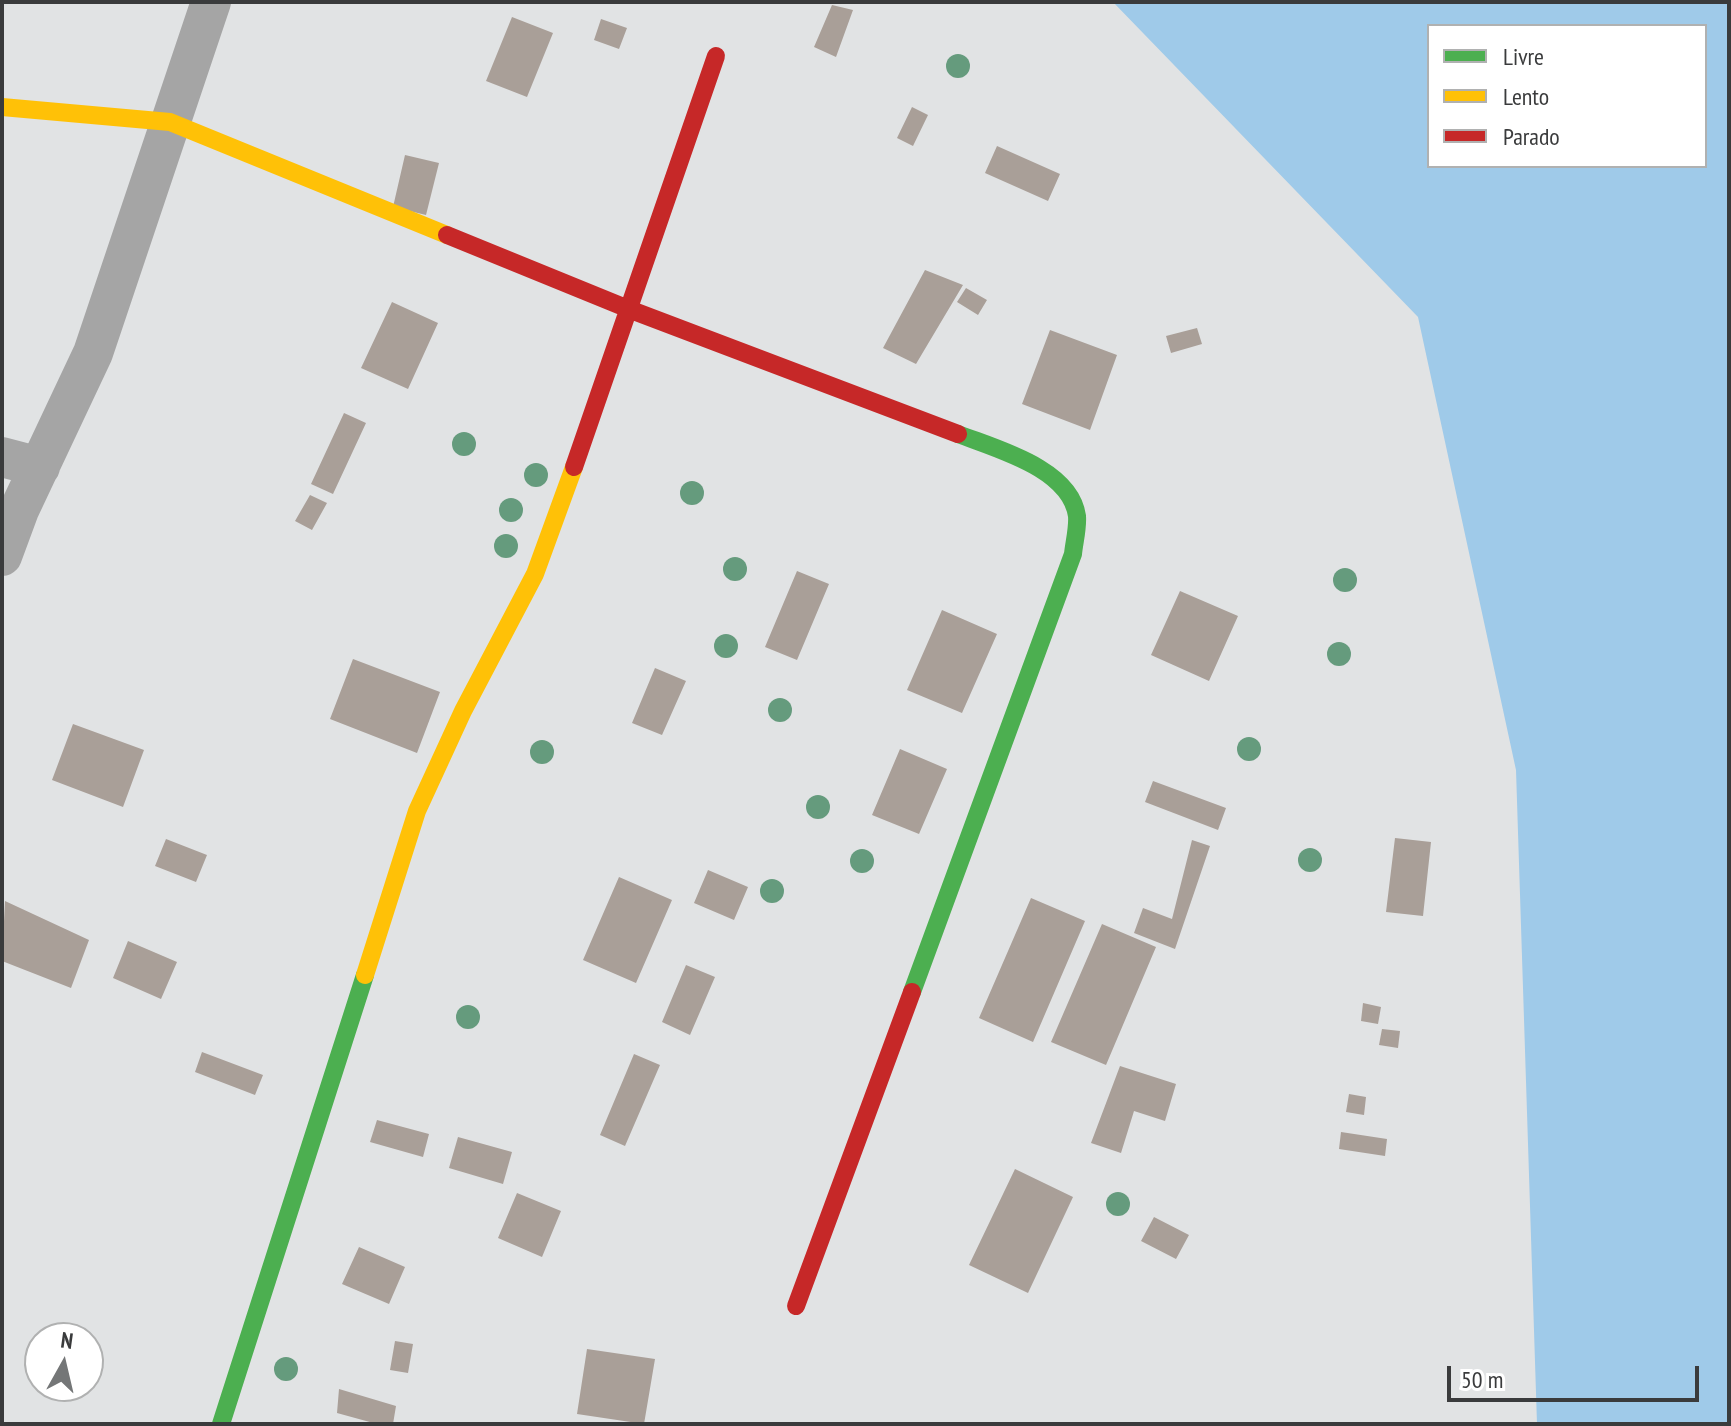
<!DOCTYPE html>
<style>
body{margin:0}
#map{position:relative;width:1731px;height:1426px;overflow:hidden;background:#e1e3e4;font-family:"PT Sans Narrow",sans-serif}
canvas{display:block}
.frame{position:absolute;inset:0;border:4px solid #3a3b3c;pointer-events:none}
.legend{position:absolute;left:1427px;top:24px;width:280px;height:144px;box-sizing:border-box;background:#fff;border:2px solid #b0b1b1;margin:0;padding:10px 14px;list-style:none;font-size:24px;color:#3a3b3c}
.legend li{display:flex;align-items:center;gap:16px;height:40px}
.legend b{width:40px;border:2px solid #b0b1b1}
.north{position:absolute;left:24px;top:1322px;width:80px;height:80px;box-sizing:border-box;background:#fff;border:2px solid #b0b1b1;border-radius:50%;rotate:8deg;font-size:22px;font-weight:700;line-height:32px;text-align:center;color:#3a3b3c}
.north::after{content:'';display:block;margin:auto;width:28px;height:36px;background:#747677;clip-path:polygon(50% 0,100% 100%,50% 72%,0 100%)}
.scale{position:absolute;left:1447px;top:1366px;width:252px;height:36px;box-sizing:border-box;border:4px solid #3a3b3c;border-top:0;padding-left:10px;font-size:24px;line-height:28px;white-space:nowrap;color:#3a3b3c;-webkit-text-stroke:6px #fff;paint-order:stroke}
</style>
<div id="map">
<canvas width="1731" height="1426"></canvas>
<div class="frame"></div>
<ul class="legend">
<li><b style="height:10px;background:#4caf50"></b>Livre</li>
<li><b style="height:10px;background:#ffc107"></b>Lento</li>
<li><b style="height:10px;background:#c62828"></b>Parado</li>
</ul>
<div class="north">N</div>
<div class="scale">50 m</div>
</div>
<script>
const c = document.querySelector('canvas').getContext('2d');
c.lineJoin = 'round';
function fillPath(path, color) {
  c.fillStyle = color;
  c.fill(path, 'evenodd');
}
function strokePath(path, color, width, dash) {
  c.strokeStyle = color;
  c.lineWidth = width;
  c.lineCap = dash ? 'butt' : 'round';
  c.setLineDash(dash || []);
  c.stroke(path);
}
const water = new Path2D(`
 M1113,2H1729V1424H1537L1516,770L1418,317ZM1429,26H1705V166H1429Z`);
const building = new Path2D(`
 M832,5L853,10L836,57L814,47Z
 M512,17L553,33L527,97L486,81Z
 M601,19L627,28L619,49L594,40Z
 M912,107L928,115L913,146L897,138Z
 M997,146L1060,174L1048,201L985,173Z
 M405,155L439,163L426,215L393,207Z
 M925,270L963,285L916,364L883,348Z
 M966,288L987,300L978,315L957,302Z
 M392,302L438,323L408,389L361,368Z
 M1197,328L1202,344L1171,353L1166,336Z
 M1050,330L1117,355L1090,430L1022,404Z
 M344,413L366,423L333,494L311,484Z
 M310,495L327,503L312,530L295,521Z
 M797,571L829,584L797,660L765,647Z
 M1180,591L1238,616L1209,681L1151,655Z
 M942,610L997,634L962,713L907,690Z
 M353,659L440,692L417,753L330,719Z
 M655,668L686,681L662,735L632,723Z
 M73,724L144,750L123,807L52,780Z
 M900,749L947,769L919,834L872,815Z
 M1153,781L1226,808L1218,830L1145,802Z
 M1395,838L1431,842L1423,916L1386,912Z
 M166,839L207,855L196,882L155,866Z
 M1192,840L1210,846L1175,949L1134,933L1143,908L1172,919Z
 M708,870L748,887L734,920L694,903Z
 M619,877L672,900L636,983L583,960Z
 M1031,898L1085,921L1033,1042L979,1018Z
 M5,901L89,940L71,988L2,961Z
 M1102,924L1156,947L1106,1065L1051,1042Z
 M128,941L177,962L161,999L113,978Z
 M686,965L715,977L690,1035L662,1022Z
 M1363,1003L1381,1007L1378,1024L1361,1021Z
 M1382,1029L1400,1031L1398,1048L1379,1045Z
 M202,1052L263,1075L255,1095L195,1072Z
 M634,1054L660,1065L625,1146L600,1135Z
 M1120,1066L1176,1084L1165,1121L1134,1111L1121,1153L1091,1143Z
 M1349,1094L1366,1097L1364,1115L1346,1112Z
 M377,1120L429,1134L423,1157L370,1142Z
 M1341,1132L1387,1139L1385,1156L1339,1149Z
 M458,1137L512,1152L503,1184L449,1168Z
 M1015,1169L1073,1197L1028,1293L969,1265Z
 M517,1193L561,1211L542,1257L498,1238Z
 M1154,1217L1189,1235L1176,1259L1141,1241Z
 M359,1247L405,1267L389,1304L342,1284Z
 M395,1341L413,1344L408,1373L390,1370Z
 M587,1349L655,1359L644,1424L577,1414Z
 M339,1389L396,1406L393,1424H377L337,1413Z`);
const street = new Path2D(`
 M2,457L40,467
 M2,556L19,510L93,353L211,2`);
const fast = new Path2D(`
 M912,992L1073,554C1074,543 1078,528 1077,516C1070,468 996,449 958,434
 M221,1424L365,975`);
const slow = new Path2D(`
 M2,107L170,122L447,235
 M365,975L417,811L463,711L535,574L574,467`);
const jam = new Path2D(`
 M447,235L631,310L958,434
 M574,467L716,56
 M796,1306L912,992`);
const trees = [
 [958,66],
 [464,444],
 [536,475],
 [692,493],
 [511,510],
 [506,546],
 [735,569],
 [1345,580],
 [726,646],
 [1339,654],
 [780,710],
 [1249,749],
 [542,752],
 [818,807],
 [1310,860],
 [862,861],
 [772,891],
 [468,1017],
 [1118,1204],
 [286,1369]
];
fillPath(water, '#9fcae9');
fillPath(building, '#a99f98');
strokePath(street, '#a5a5a5', 40);
strokePath(fast, '#4caf50', 18);
strokePath(slow, '#ffc107', 18);
strokePath(jam, '#c62828', 18);
c.fillStyle = '#659b7d';
for (const [x, y] of trees) {
  c.beginPath();
  c.arc(x, y, 12, 0, 2 * Math.PI);
  c.fill();
}
</script>
